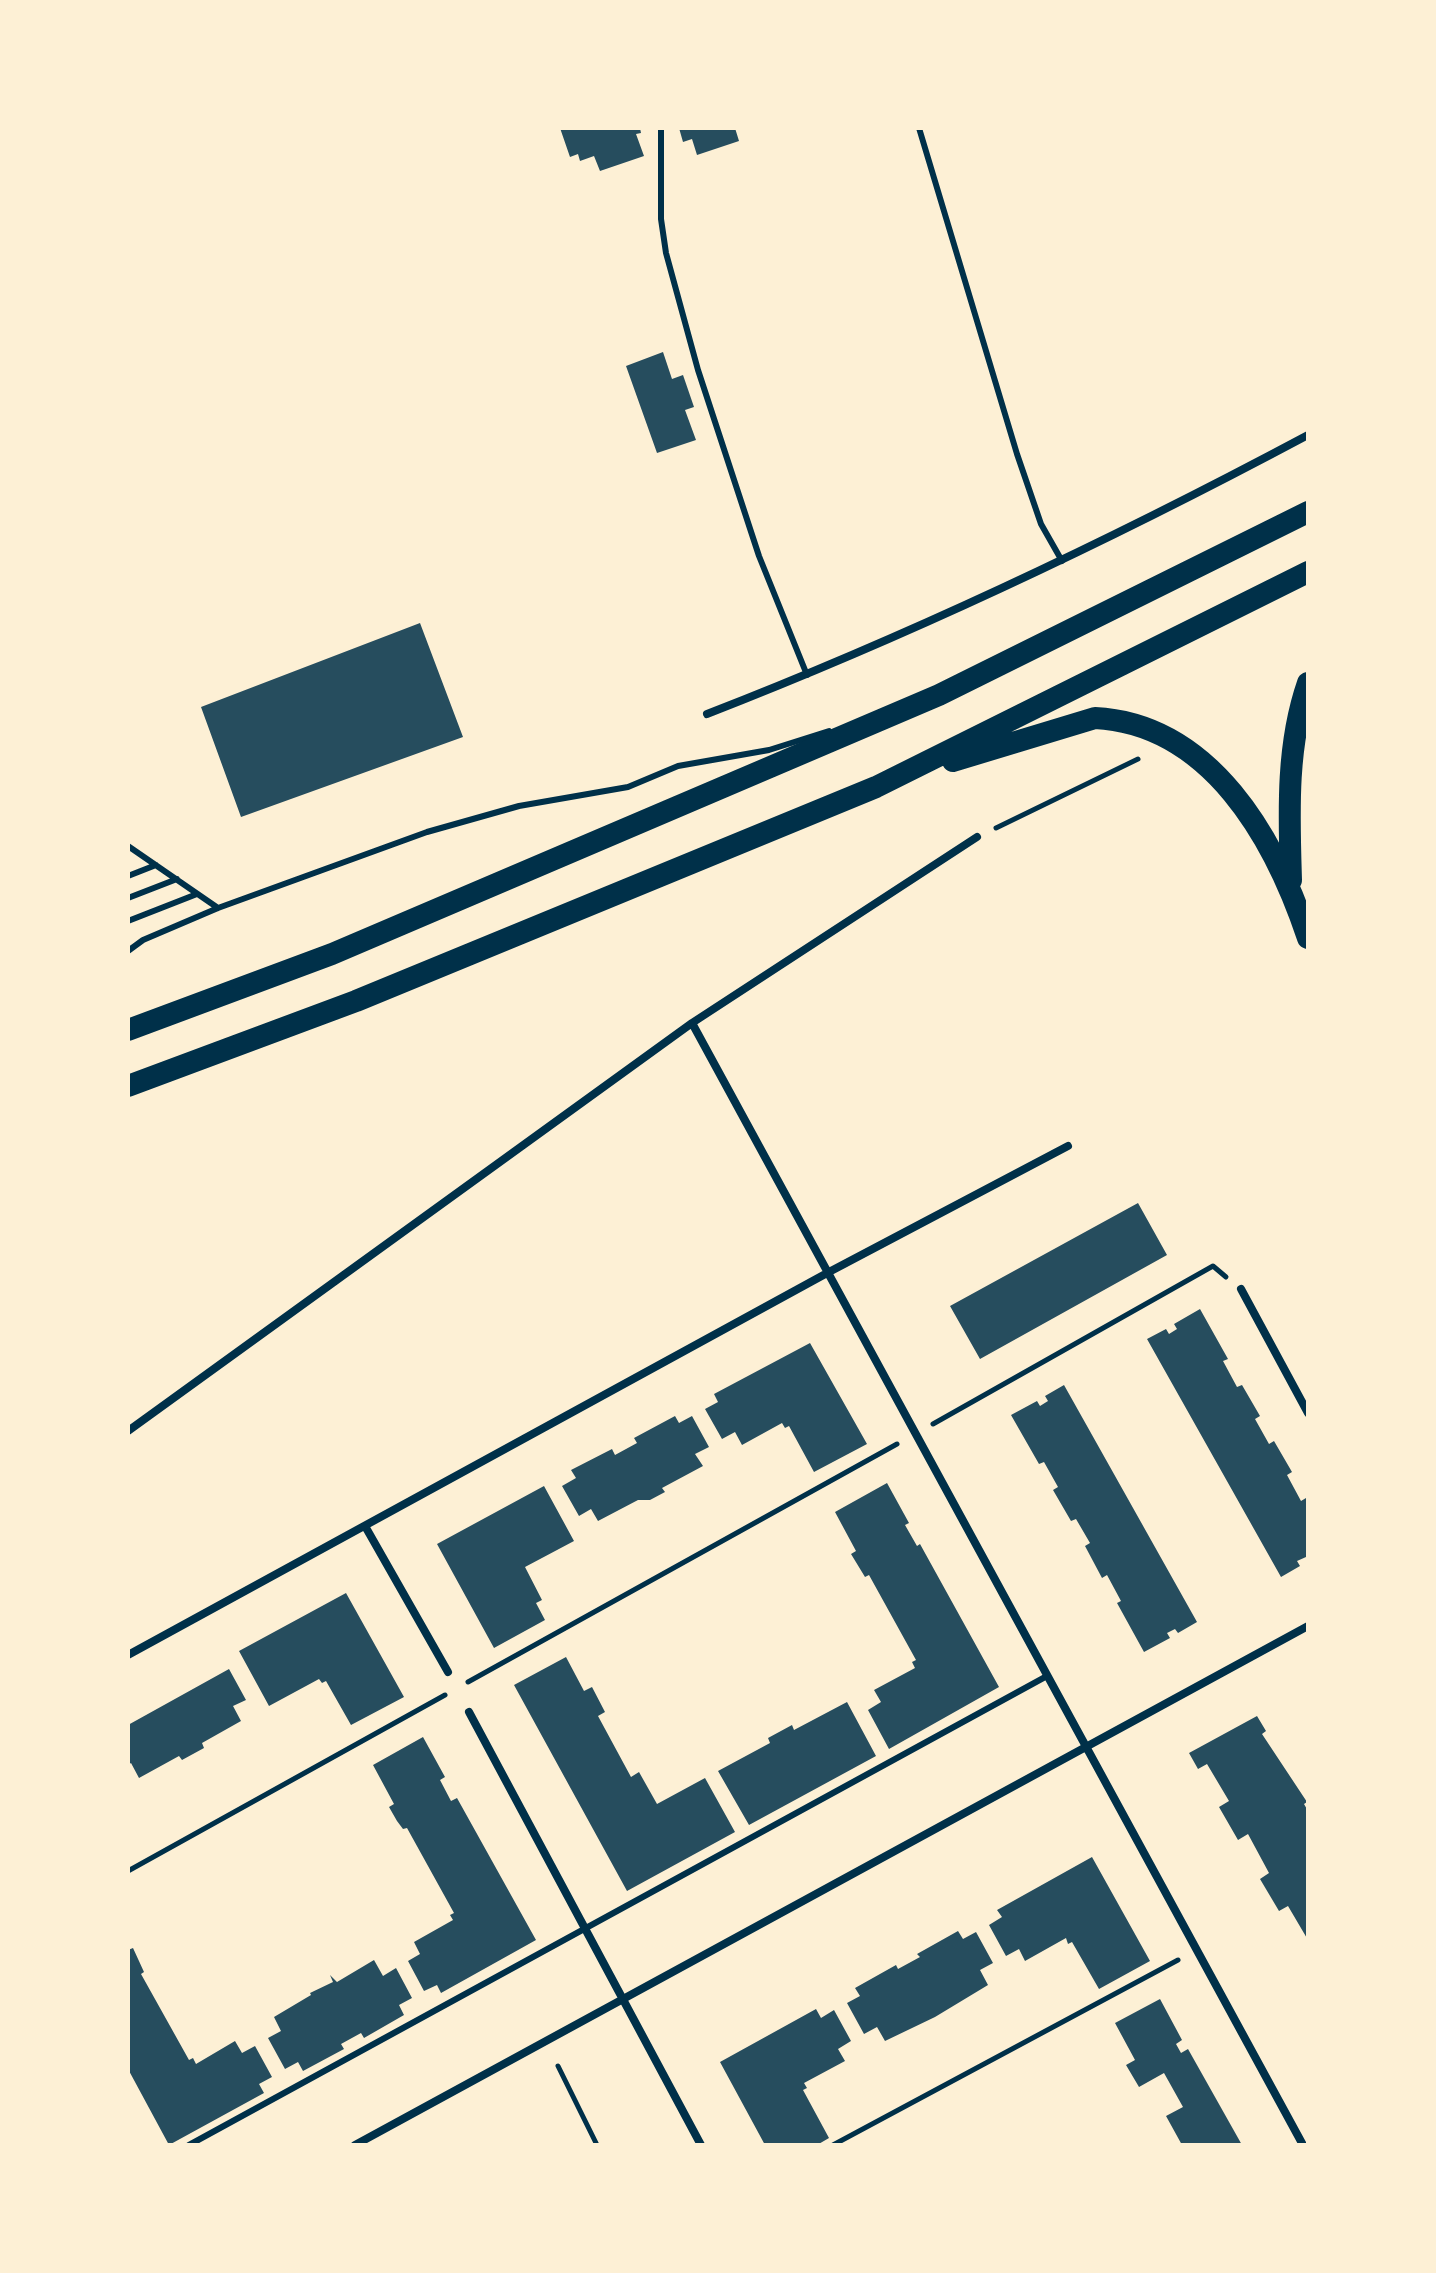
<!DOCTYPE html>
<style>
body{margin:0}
#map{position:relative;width:1436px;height:2273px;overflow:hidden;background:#fdf0d5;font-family:Commissioner,sans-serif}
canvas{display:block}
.frame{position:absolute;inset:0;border:130px solid #fdf0d5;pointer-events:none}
</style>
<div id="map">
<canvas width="1436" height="2273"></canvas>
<div class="frame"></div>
</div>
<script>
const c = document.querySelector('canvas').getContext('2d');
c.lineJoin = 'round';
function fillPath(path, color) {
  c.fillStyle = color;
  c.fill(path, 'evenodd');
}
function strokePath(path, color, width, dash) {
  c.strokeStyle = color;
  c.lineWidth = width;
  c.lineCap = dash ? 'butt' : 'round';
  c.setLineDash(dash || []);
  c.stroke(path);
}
const building = new Path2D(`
 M560,128H640L641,133L636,134L644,156L600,171L594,156L580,161L578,154L570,157Z
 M679,128H735L739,141L697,155L692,139L683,142Z
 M663,352L672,379L683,375L694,407L685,410L696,440L657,453L626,366Z
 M420,623L463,737L241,817L201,707Z
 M1138,1203L1167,1255L980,1359L950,1306Z
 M1200,1309L1228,1359L1223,1361L1237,1387L1242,1385L1260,1416L1255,1419L1269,1444L1274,1441L1292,1472L1287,1475L1301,1501L1306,1498L1308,1501V1562L1306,1557L1297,1561L1300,1566L1281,1577L1147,1339L1166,1329L1169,1334L1177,1329L1174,1324Z
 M810,1343L867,1444L814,1472L789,1426L785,1428L782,1423L742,1445L735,1432L722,1439L705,1409L718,1402L714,1394Z
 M1064,1385L1197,1622L1178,1633L1175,1629L1167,1633L1170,1638L1144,1652L1117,1603L1121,1601L1107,1575L1102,1578L1085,1546L1090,1543L1076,1519L1071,1521L1053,1490L1058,1487L1044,1462L1039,1464L1011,1415L1037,1401L1040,1406L1048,1401L1045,1396Z
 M675,1416L679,1423L692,1416L709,1447L695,1454L703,1466L662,1488L665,1492L650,1500H638L598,1521L591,1509L579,1516L562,1486L576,1478L571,1470L612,1449L615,1455L637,1443L634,1438Z
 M887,1483L909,1523L905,1525L917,1546L920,1544L999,1687L889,1749L868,1710L881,1702L874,1690L915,1668L912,1662L916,1660L869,1575L865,1577L851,1554L856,1551L835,1512Z
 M544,1486L574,1541L525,1567L542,1600L536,1603L545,1620L494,1648L437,1544Z
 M346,1593L404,1697L351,1725L326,1681L322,1683L319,1679L269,1706L239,1651Z
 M566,1657L584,1691L592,1687L605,1712L598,1716L631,1777L639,1772L657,1804L705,1778L735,1832L627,1891L514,1685Z
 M229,1669L246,1700L233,1706L241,1721L202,1743L204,1748L182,1760L179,1756L139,1778L131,1763L128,1765V1725Z
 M847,1702L876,1756L749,1825L718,1771L770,1743L768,1738L792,1725L794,1730Z
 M1257,1716L1266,1731L1262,1734L1307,1802L1304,1804L1308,1811V1940L1288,1906L1279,1911L1260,1879L1269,1873L1248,1834L1238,1840L1219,1807L1229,1801L1207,1764L1198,1769L1189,1753Z
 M423,1737L445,1777L440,1780L451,1801L457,1798L536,1940L441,1993L437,1985L424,1991L408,1961L420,1954L414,1942L453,1920L450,1915L454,1913L407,1828L403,1829L397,1821L389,1807L394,1804L373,1765Z
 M1092,1857L1150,1961L1099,1989L1072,1942L1068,1944L1066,1938L1025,1961L1019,1949L1006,1956L989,1925L1002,1917L997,1910Z
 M958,1931L963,1939L976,1932L993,1963L980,1970L988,1985L935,2017L885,2041L877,2027L864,2034L847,2003L860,1996L855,1988L896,1965L898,1969L920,1957L917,1954Z
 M133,1948L144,1972L141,1974L189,2060L193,2058L196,2064L235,2041L242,2053L255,2046L272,2077L259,2084L264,2093L169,2145L128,2069V1950Z
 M374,1960L383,1976L396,1968L412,1998L399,2005L404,2015L364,2038L361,2033L341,2044L344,2049L303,2071L298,2062L285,2069L268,2038L281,2031L274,2017L311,1995L310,1993L333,1982L330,1975L337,1982Z
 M1160,1999L1182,2040L1176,2044L1181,2053L1188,2049L1242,2145H1182L1166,2116L1183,2107L1164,2073L1139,2087L1126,2065L1135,2060L1115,2023Z
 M816,2009L821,2018L834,2010L851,2041L838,2049L845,2061L804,2083L807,2088L803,2090L829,2138L817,2145H765L720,2062Z`);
const path = new Path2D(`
 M996,828L1138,759
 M933,1424L1213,1266L1226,1277
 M468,1682L897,1444
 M128,1871L445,1695
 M558,2066L597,2145
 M833,2145L1178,1960`);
const service = new Path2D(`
 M661,128V219L666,253L698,370L759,556L807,675
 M919,128L1017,454L1041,524L1062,561
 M128,846L218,908
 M128,876L156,865
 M128,898L177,879
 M128,921L197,894
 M128,951L143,940L218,908L427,832L519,806L628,787L678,766L769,750L829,731
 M189,2145L1047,1676`);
const minor = new Path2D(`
 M707,714C913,634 1113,539 1308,435
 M692,1023L1303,2145
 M1241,1289L1308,1413
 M128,1431L692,1023L977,837
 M365,1526L448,1672
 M128,1655L829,1272L1068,1146
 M469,1712L701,2145
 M355,2145L1308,1626`);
const trunk = new Path2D(`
 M953,761L1095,718C1211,724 1275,839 1308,938
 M1291,880C1289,815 1286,746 1308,683
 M128,1030L332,954L939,695L1308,512
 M128,1086L356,1001L876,787L1308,572`);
fillPath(building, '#264d5e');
strokePath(path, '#003049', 5);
strokePath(service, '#003049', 6);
strokePath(minor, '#003049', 8);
strokePath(trunk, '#003049', 22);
</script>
